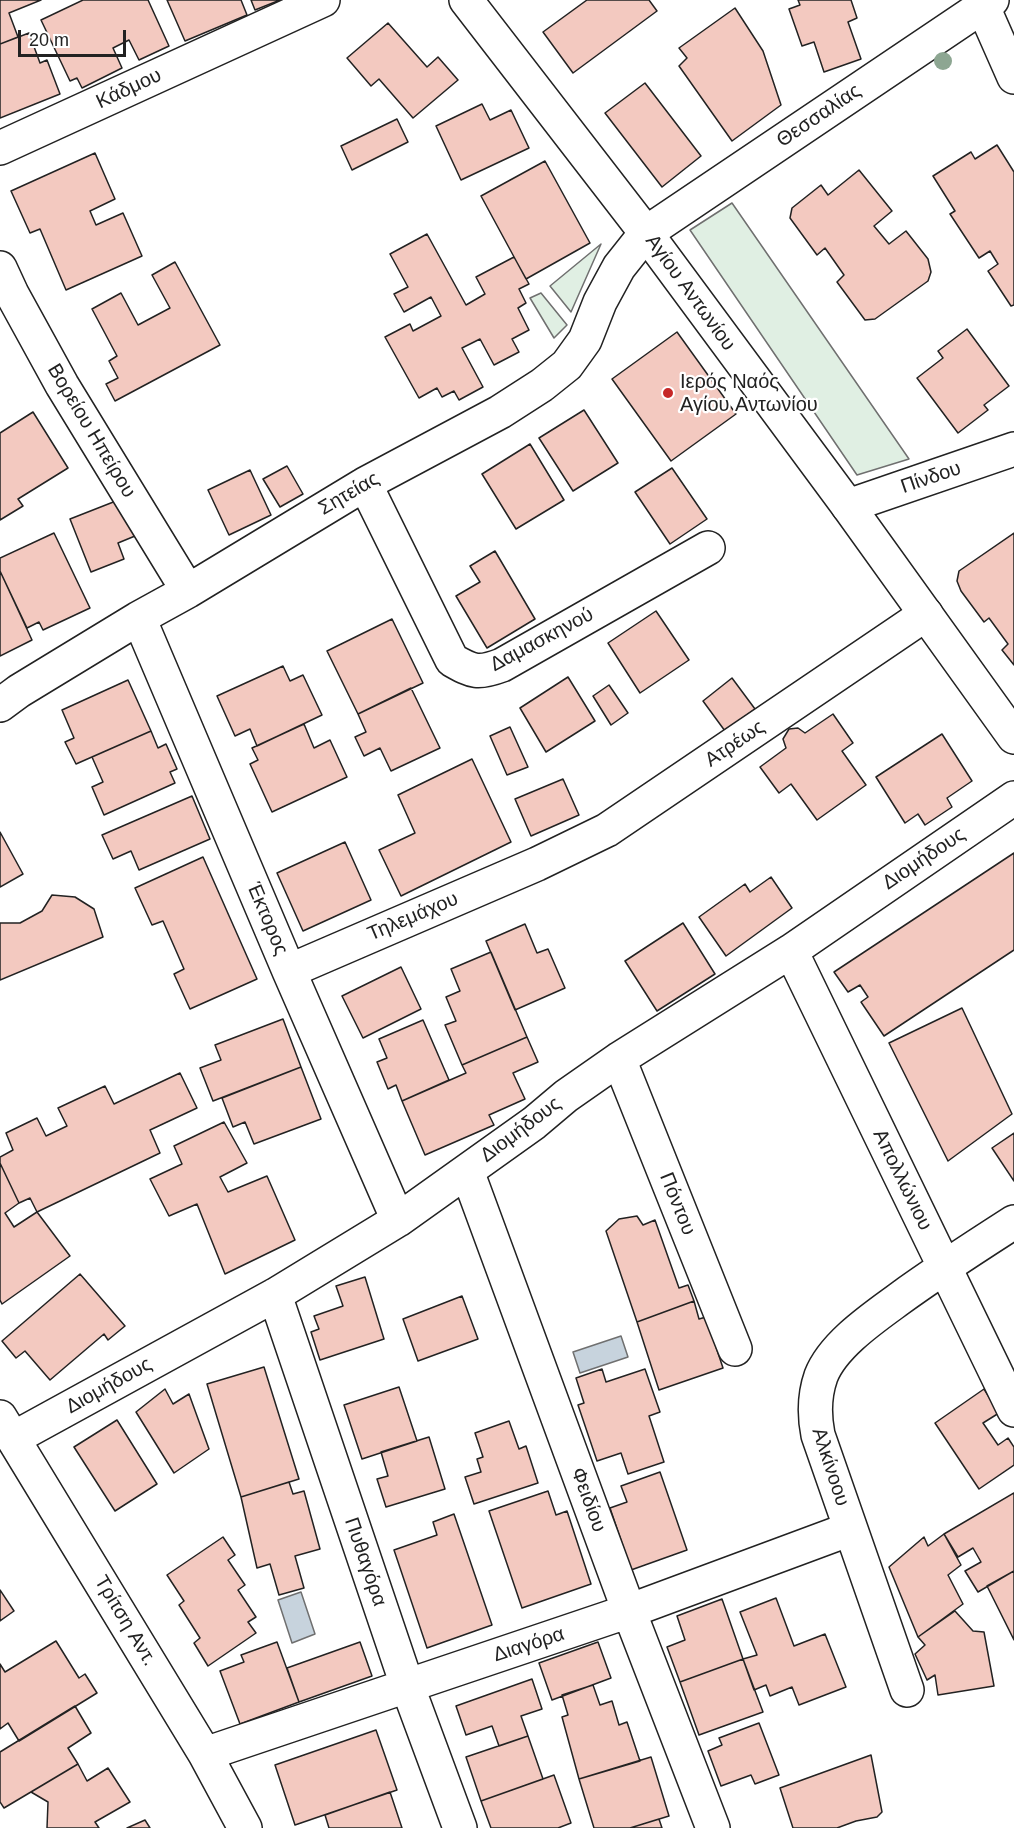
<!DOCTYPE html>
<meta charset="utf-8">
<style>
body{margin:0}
#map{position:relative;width:1014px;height:1828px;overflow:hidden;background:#fff;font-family:Arial,sans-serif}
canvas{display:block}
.scale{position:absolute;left:18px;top:30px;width:108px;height:27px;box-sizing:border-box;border:3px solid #222;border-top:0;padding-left:8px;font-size:18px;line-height:21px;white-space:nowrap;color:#222;-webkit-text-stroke:4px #fff;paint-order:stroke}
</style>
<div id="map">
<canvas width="1014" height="1828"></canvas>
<div class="scale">20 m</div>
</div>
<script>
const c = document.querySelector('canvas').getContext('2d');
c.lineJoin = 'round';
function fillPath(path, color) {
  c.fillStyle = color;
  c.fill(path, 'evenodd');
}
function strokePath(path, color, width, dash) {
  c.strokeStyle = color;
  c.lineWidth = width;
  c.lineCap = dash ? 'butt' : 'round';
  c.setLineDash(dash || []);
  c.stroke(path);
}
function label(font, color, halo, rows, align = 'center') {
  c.font = font + ' Arial,sans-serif';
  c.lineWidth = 4.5;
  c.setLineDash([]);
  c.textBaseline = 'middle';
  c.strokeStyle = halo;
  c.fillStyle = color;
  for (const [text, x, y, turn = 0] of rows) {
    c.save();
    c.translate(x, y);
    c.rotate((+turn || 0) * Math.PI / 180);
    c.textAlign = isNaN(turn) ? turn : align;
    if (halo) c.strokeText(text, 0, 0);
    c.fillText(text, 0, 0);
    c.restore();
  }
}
const green = new Path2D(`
 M732,203L909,459L857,475L690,230Z
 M601,244L571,312L550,286Z
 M541,293L567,325L554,338L530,298Z`);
const water = new Path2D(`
 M621,1336L628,1357L580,1373L573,1352Z
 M301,1592L315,1634L292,1643L278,1600Z`);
const building = new Path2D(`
 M0,0H41L9,13L18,37L0,44Z
 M83,0H148L169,46L139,60L129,40L113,48L122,68L82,88L77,78L70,81L41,20Z
 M167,0H241L247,15L185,41Z
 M251,0H280L255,10Z
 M587,0H649L657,11L573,73L543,32Z
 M798,0H851L857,18L848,22L861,59L824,72L814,42L802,46L789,9L800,5Z
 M735,8L763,51L781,105L732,141L679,66L687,58L679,48Z
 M388,23L427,67L438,57L458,80L413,118L379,79L371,86L347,58Z
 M29,33L40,63L47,60L60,94L0,118V44Z
 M645,83L701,156L662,187L605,113Z
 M482,104L490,120L511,110L529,148L461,180L436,126Z
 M397,119L408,142L352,170L341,146Z
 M997,145L1014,172V305L1011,306L988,271L998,264L990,251L979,258L950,214L955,211L933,176L971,152L975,159Z
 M95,153L115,199L90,211L96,225L123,213L142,256L66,290L40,229L30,233L11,191Z
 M545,161L590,243L526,279L481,196Z
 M859,170L892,211L874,226L889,244L906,231L928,259L931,272L928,281L875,319L865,320L837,282L844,275L825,248L817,255L790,218L792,208L821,185L828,195Z
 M427,234L466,305L485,294L476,277L514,257L529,284L519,289L526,303L518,308L529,330L512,339L519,352L494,365L480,339L462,348L483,387L459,400L454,391L442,397L437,388L419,398L385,337L410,324L413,331L441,316L431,297L404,312L394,294L408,287L390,254Z
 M175,262L220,345L115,401L106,384L118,378L109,361L117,356L92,309L121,293L138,325L170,308L152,275Z
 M967,329L1009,386L984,405L988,410L958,433L917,378L943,358L938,351Z
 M677,332L736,414L671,461L612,379Z
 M584,410L618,463L573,491L539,438Z
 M33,412L68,468L18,499L23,506L0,520V433Z
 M530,444L564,500L516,529L482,474Z
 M287,466L303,494L280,507L263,479Z
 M672,468L707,519L670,544L635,492Z
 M250,470L271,515L229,535L208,490Z
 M121,499L135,536L118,543L124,559L91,572L70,519Z
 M54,533L90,608L43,630L39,622L27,628L0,571V558Z
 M1014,533V665L1002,650L1008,644L989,618L984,622L961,591L957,581L959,571Z
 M495,551L535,619L487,648L456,596L480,582L470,566Z
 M0,571L32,640L0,656Z
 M656,611L689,660L640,693L608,643Z
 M392,619L423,683L358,714L327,651Z
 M283,666L290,681L303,675L322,715L257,746L250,729L235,736L217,696Z
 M568,677L595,721L546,752L520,708Z
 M732,678L755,709L725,731L703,701Z
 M128,680L151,731L76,764L65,742L74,738L62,710Z
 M609,685L628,713L611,725L593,696Z
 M411,688L440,748L391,771L380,748L364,756L355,737L366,732L358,714Z
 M833,714L853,743L842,751L866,785L817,820L791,784L779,793L760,767L786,748L783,739L789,729L798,728L805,733Z
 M304,724L314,748L330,740L347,777L272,812L250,764L258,760L252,748Z
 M510,727L528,767L507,775L490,736Z
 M151,731L158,748L166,744L177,769L170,772L175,783L104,815L92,787L103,782L92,757Z
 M942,734L972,781L947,798L952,807L925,825L918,814L905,823L876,777Z
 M472,759L511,842L401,896L379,850L415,833L398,795Z
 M563,779L579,815L531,836L515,799Z
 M192,796L210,839L139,870L131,851L113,859L102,835Z
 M0,832L23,874L0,887Z
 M345,842L371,900L303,931L277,873Z
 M1014,853V950L884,1036L861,1002L868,997L860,985L848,992L834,972Z
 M203,857L257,979L190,1009L174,974L184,969L163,921L152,925L135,888Z
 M771,877L792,908L726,956L699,917L745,884L750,892Z
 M52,895L75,897L94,909L103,937L0,980V923H20L42,911Z
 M683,923L715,974L657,1011L625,961Z
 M525,924L537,953L548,949L565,988L515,1010L486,941Z
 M491,952L527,1037L462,1065L445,1025L456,1021L446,997L460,991L451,969Z
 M401,967L421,1009L363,1038L342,996Z
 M962,1008L1012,1114L948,1161L889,1043Z
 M283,1019L301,1067L213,1101L200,1068L221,1060L215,1045Z
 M423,1020L449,1080L402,1101L396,1085L388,1089L377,1062L387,1058L379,1039Z
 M527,1037L538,1062L513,1073L525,1099L489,1115L494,1125L425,1155L402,1101L466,1073L462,1065Z
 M301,1067L321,1119L254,1144L245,1122L233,1127L222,1098Z
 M180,1073L197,1108L150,1130L160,1153L37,1212L30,1198L19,1203L0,1163V1157L13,1150L6,1133L37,1118L46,1136L67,1126L58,1108L105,1086L114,1104Z
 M224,1122L247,1163L220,1177L228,1192L267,1176L295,1240L225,1274L197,1204L169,1216L150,1179L182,1164L174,1146Z
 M1014,1133V1181L992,1148Z
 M0,1163L19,1203L5,1213L14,1227L37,1212L70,1256L2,1304L0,1300Z
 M637,1216L643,1225L655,1220L679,1288L688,1285L694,1301L637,1322L606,1231L619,1219Z
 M80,1274L125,1326L108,1340L104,1334L50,1380L25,1351L16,1358L2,1341Z
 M365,1277L384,1339L320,1360L311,1332L319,1329L314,1316L343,1306L336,1286Z
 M462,1296L478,1339L418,1361L403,1319Z
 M694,1301L699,1319L706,1317L723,1368L659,1390L637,1322Z
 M264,1367L299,1479L241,1497L207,1384Z
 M602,1369L606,1382L645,1369L660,1412L649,1416L664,1462L628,1474L621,1453L597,1461L578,1405L584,1403L576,1378Z
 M399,1387L417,1441L362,1459L344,1405Z
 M165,1389L173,1404L189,1394L209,1449L174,1473L136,1412Z
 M984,1389L999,1413L983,1423L998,1445L1008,1438L1014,1447V1465L979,1489L935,1423Z
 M117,1420L157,1484L115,1511L74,1447Z
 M509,1421L519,1449L526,1446L538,1483L474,1504L465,1477L481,1472L477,1459L483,1457L475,1433Z
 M429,1437L445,1489L386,1507L377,1479L388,1476L381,1452Z
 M660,1472L687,1550L631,1570L610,1508L627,1502L621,1486Z
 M289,1482L293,1494L304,1491L320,1549L295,1556L304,1588L279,1595L270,1564L257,1568L241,1497Z
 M548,1491L556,1515L567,1511L591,1584L522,1608L489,1511Z
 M1014,1493V1571L978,1592L965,1571L981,1562L973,1548L958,1557L944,1534Z
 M454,1514L492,1625L427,1648L394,1550L437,1535L433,1522Z
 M944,1534L961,1565L948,1575L963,1604L918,1637L889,1567L924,1537L928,1546Z
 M223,1537L235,1555L228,1560L245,1585L238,1590L256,1617L248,1622L256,1633L208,1666L194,1643L200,1638L179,1605L184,1601L167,1575Z
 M1014,1571V1640L987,1586Z
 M0,1590L14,1611L0,1621Z
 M776,1598L794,1646L825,1634L846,1687L799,1705L792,1687L770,1696L766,1685L754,1690L743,1659L757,1655L740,1612Z
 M722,1599L743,1659L680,1682L667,1647L685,1640L677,1616Z
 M955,1611L973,1631L984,1632L994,1686L938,1695L935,1675L927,1680L915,1654L925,1645L918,1637Z
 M56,1641L79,1678L85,1674L97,1693L19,1741L8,1723L0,1729V1664L5,1672Z
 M277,1642L299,1702L240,1724L220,1671L244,1662L241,1655Z
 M360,1642L372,1676L299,1702L287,1668Z
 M598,1642L611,1678L552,1700L539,1663Z
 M743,1659L763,1712L699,1735L680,1682Z
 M532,1679L542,1709L521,1716L528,1736L499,1746L492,1726L466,1735L456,1706Z
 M593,1685L600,1705L612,1701L619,1725L627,1722L640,1761L579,1779L562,1717L568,1715L562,1695Z
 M75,1706L91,1733L68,1748L78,1764L4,1808L0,1802V1752Z
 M759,1723L779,1775L755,1784L751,1775L721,1786L708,1751L722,1745L719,1738Z
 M376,1730L397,1790L295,1825L275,1765Z
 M528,1736L543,1779L481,1801L466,1757Z
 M871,1755L882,1812L877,1817L856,1821L837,1828H793L780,1788Z
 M651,1757L669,1816L630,1828H594L579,1779Z
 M78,1764L87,1781L108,1768L130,1802L95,1822L99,1828H47L48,1802L31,1792Z
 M554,1775L571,1823L558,1828H491L481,1801Z
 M390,1792L402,1828H329L325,1815Z
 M659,1819L662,1828H630Z
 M145,1820L150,1828H127Z`);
const street = new Path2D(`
 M980,0L1014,77
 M0,148L323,0
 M0,268L12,294L62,385L188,591
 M365,484L452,660C473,672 478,674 502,665L708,548
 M848,506L1014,449
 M139,618L289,971L398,1220
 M0,705L19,691L139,618L188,591L365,484L500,412L542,385L567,365L585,340L600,302L619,267L646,233L992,0
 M791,951L1014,1410
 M289,971L537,864L607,830L926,614
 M619,1059L735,1349
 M467,1171L629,1611L713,1828
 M275,1295L407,1685L460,1828
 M0,1417L205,1754L245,1828
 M14,1438L275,1295L398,1220L534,1123L566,1096L619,1059L791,951L1014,798
 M907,1690L818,1435C814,1415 814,1396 821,1376C833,1345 873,1318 899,1299C936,1272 975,1247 1014,1222
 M205,1754L629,1611L850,1529`);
const secondary = new Path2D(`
 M466,0L646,233L848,506L1014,737`);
const trees = [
 [943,61]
];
const markers = [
 [668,393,6,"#c62828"]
];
const streetNames = [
 ["Κάδμου",129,89,-25],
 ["Θεσσαλίας",819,116,-34],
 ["Αγίου Αντωνίου",690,293,54],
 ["Βορείου Ηπείρου",91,431,59],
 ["Πίνδου",931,478,-19],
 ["Σητείας",349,494,-30],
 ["Δαμασκηνού",542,640,-28],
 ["Ατρέως",735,744,-34],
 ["Διομήδους",924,859,-34],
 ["Τηλεμάχου",413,917,-23],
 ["Έκτορος",267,919,67],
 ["Διομήδους",521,1130,-37],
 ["Απολλώνιου",902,1180,64],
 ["Πόντου",677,1204,68],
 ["Διομήδους",109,1386,-29],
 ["Αλκίνοου",830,1467,72],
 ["Φειδίου",588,1500,70],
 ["Πυθαγόρα",365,1562,71],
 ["Τρίτση Αντ.",125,1621,59],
 ["Διαγόρα",529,1645,-18]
];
const poiNames = [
 ["Ιερός Ναός",680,382],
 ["Αγίου Αντωνίου",680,405]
];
fillPath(green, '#e0efe3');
strokePath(green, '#6f6f6f', 1.5);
fillPath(water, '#c7d3dd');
strokePath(water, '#6f6f6f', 1.5);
fillPath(building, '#f3c9c0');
strokePath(building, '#222', 1.5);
strokePath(street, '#222', 36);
strokePath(secondary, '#222', 36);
strokePath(street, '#fff', 33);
strokePath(secondary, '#fff', 33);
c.fillStyle = '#8da692';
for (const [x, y] of trees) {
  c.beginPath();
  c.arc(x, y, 9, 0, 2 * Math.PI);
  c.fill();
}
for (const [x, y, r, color] of markers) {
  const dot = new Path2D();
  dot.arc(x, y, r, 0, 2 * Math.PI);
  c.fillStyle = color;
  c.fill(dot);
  strokePath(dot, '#fff', 2);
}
label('20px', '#222', '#fff', streetNames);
label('20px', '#222', '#fff', poiNames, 'left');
</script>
